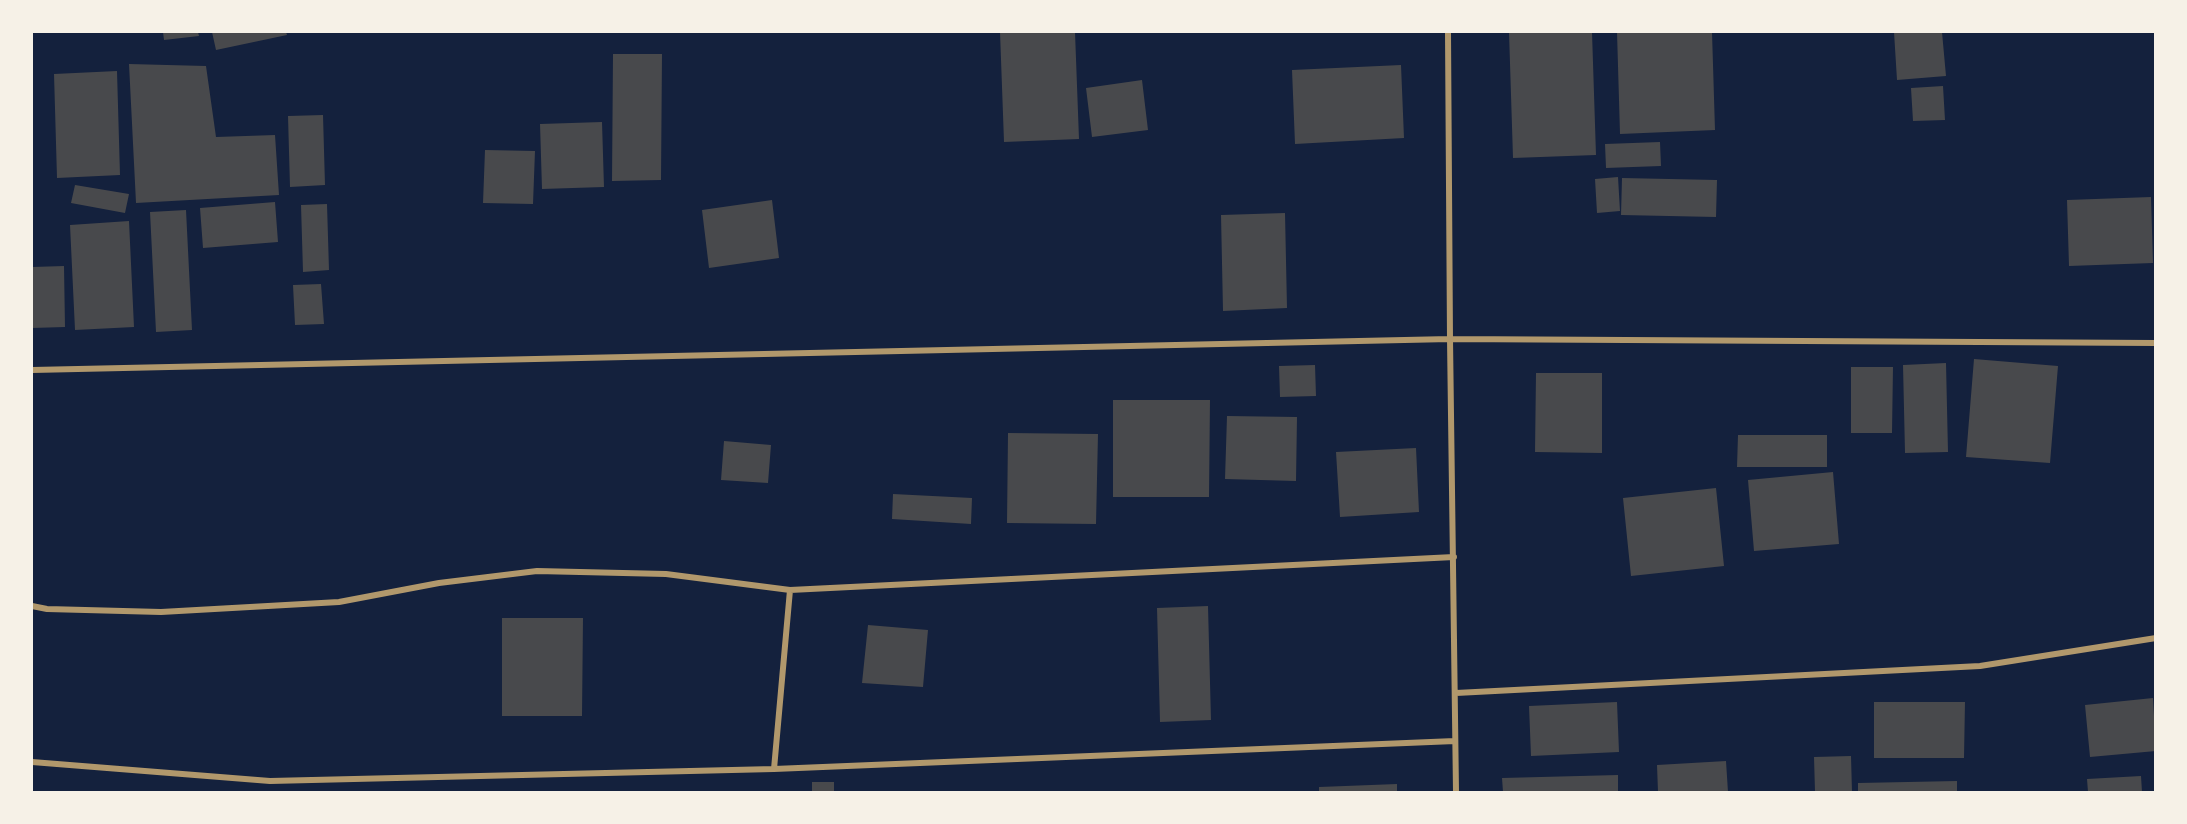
<!DOCTYPE html>
<style>
body{margin:0}
#map{position:relative;width:2187px;height:824px;overflow:hidden;background:#14213d;font-family:"DM Sans",sans-serif}
canvas{display:block}
.frame{position:absolute;inset:0;border:33px solid #f6f1e7;pointer-events:none}
</style>
<div id="map">
<canvas width="2187" height="824"></canvas>
<div class="frame"></div>
</div>
<script>
const c = document.querySelector('canvas').getContext('2d');
c.lineJoin = 'round';
function fillPath(path, color) {
  c.fillStyle = color;
  c.fill(path, 'evenodd');
}
function strokePath(path, color, width, dash) {
  c.strokeStyle = color;
  c.lineWidth = width;
  c.lineCap = dash ? 'butt' : 'round';
  c.setLineDash(dash || []);
  c.stroke(path);
}
const building = new Path2D(`
 M163,32H198L199,36L164,40Z
 M212,32H286L287,35L216,50Z
 M1000,32H1075L1079,139L1004,142Z
 M1509,32H1592L1596,155L1513,158Z
 M1617,32H1712L1715,130L1620,134Z
 M1894,32H1942L1946,76L1897,80Z
 M613,54H662L661,180L612,181Z
 M129,64L206,66L216,137L275,135L279,195L136,203Z
 M1401,65L1404,138L1295,144L1292,70Z
 M117,71L120,175L57,178L54,74Z
 M1142,80L1148,130L1092,137L1086,88Z
 M1943,86L1945,120L1913,121L1911,88Z
 M323,115L325,185L290,187L288,116Z
 M602,122L604,187L542,189L540,124Z
 M1660,142L1661,166L1606,168L1605,144Z
 M485,150L535,151L533,204L483,203Z
 M1618,177L1620,211L1597,213L1595,179Z
 M1622,178L1717,180L1716,217L1621,215Z
 M75,185L129,194L125,213L71,203Z
 M2151,197L2153,263L2069,266L2067,200Z
 M772,200L779,258L709,268L702,210Z
 M275,202L278,242L203,248L200,208Z
 M327,204L329,270L303,272L301,205Z
 M186,210L192,330L156,332L150,212Z
 M1285,213L1287,308L1223,311L1221,215Z
 M129,221L134,327L75,330L70,225Z
 M64,266L65,327L32,328V267Z
 M321,284L324,324L295,325L293,285Z
 M1974,359L2058,366L2050,463L1966,457Z
 M1946,363L1948,452L1905,453L1903,365Z
 M1315,365L1316,396L1280,397L1279,366Z
 M1851,367H1893L1892,433H1851Z
 M1536,373H1602V453L1535,452Z
 M1113,400H1210L1209,497H1113Z
 M1227,416L1297,417L1296,481L1225,479Z
 M1008,433L1098,434L1096,524L1007,523Z
 M1738,435H1827V467H1737Z
 M724,441L771,445L768,483L721,480Z
 M1416,448L1419,512L1340,517L1336,452Z
 M1833,472L1839,544L1754,551L1748,480Z
 M1716,488L1724,566L1631,576L1623,498Z
 M893,494L972,498L971,524L892,519Z
 M1208,606L1211,720L1160,722L1157,608Z
 M502,618H583L582,716H502Z
 M868,625L928,630L923,687L862,683Z
 M2153,698L2156,751L2090,757L2085,705Z
 M1617,702L1619,752L1531,756L1529,706Z
 M1874,702H1965L1964,758H1874Z
 M1851,756L1852,792H1815L1814,757Z
 M1726,761L1728,792H1658L1657,765Z
 M1618,775V792H1503L1502,778Z
 M2141,776L2142,792H2088L2087,779Z
 M1957,781V792H1858V783Z
 M812,782H834V792H812Z
 M1397,784V792H1319V787Z`);
const minor = new Path2D(`
 M1448,32L1450,339L1456,792
 M32,370L1450,339L2156,343
 M32,606L47,609L161,612L339,602L439,583L537,571L666,574L790,590
 M1456,693L1980,666L2156,638
 M32,762L270,781L774,769L1455,741
 M774,769L790,590L1454,557`);
fillPath(building, '#48494c');
strokePath(minor, '#b1986c', 6);
</script>
